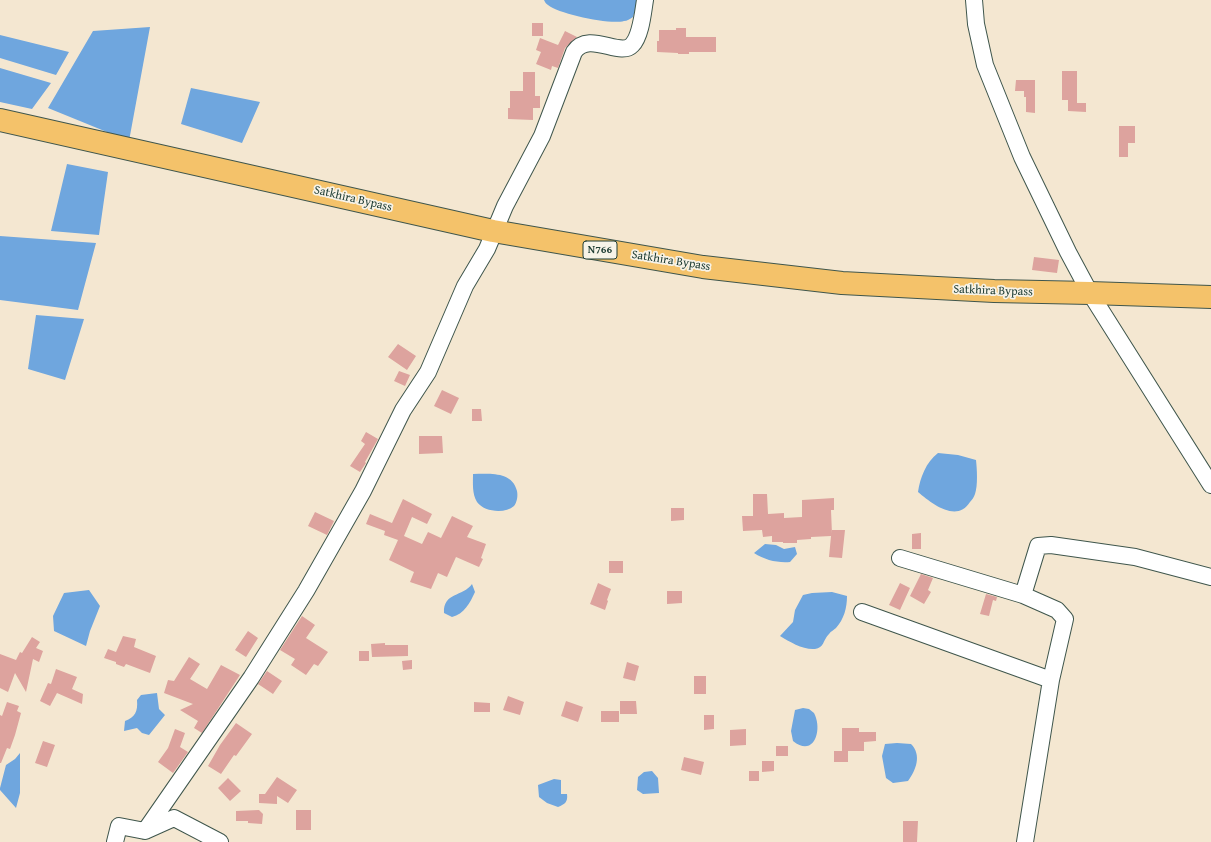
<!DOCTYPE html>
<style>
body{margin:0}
canvas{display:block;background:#f4e7d1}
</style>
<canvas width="1211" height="842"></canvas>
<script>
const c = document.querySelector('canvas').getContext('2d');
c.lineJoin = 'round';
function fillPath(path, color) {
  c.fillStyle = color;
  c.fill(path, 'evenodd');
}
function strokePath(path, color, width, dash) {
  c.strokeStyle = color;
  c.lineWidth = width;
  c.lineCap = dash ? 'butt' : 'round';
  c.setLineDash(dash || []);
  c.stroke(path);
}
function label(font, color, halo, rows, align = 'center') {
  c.font = font + ' "Gentium Book Plus",serif';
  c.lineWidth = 3.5;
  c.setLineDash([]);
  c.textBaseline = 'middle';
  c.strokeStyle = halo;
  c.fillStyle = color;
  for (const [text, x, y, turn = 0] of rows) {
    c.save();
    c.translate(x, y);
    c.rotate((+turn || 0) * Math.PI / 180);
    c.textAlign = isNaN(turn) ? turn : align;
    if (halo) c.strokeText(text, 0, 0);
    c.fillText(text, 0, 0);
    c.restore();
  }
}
const water = new Path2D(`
 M544,0H638L633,17C630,19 627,21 624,21C610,25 559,14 548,5C546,4 545,2 544,0Z
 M150,27L129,141L48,108L93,31Z
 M0,35L69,52L56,75L0,58Z
 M0,68L51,83L32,109L0,102Z
 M191,88L260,102L242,143L181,124Z
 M67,164L108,172L99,235L51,231Z
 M0,236L96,243L78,310L0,300Z
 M36,315L84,319L65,380L28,369Z
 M938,453L958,455L976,460C977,469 978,486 975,494C974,497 972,500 970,502C957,523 932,504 918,492C920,478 926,462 938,453Z
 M473,474C489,474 512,471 517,491C518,496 517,502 514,506C505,514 484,512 477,502C472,494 473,483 473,474Z
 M765,544L776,545L784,549L795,547L797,554L790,562C777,563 765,560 754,553Z
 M472,584L475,592C470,603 464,614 452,617L444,613C443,592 463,597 472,584Z
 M89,590L100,606L90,631L86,646L54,631L53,616L64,593Z
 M832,592L847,596C847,608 844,619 836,628C834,630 831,631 829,634C823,640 824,648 815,649C803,650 790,642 780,636L793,622L795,610L803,595L812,593Z
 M157,693L159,709L165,715L149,735L142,733L137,728L124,731L125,721C135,717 138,712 137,700L141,695Z
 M803,708L809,709L814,713C823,730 814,758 793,741L791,731L795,710Z
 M897,743L911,744C922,755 916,770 908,781L893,783L886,778L882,756L885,744Z
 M20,753V793L16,808L0,790V788L6,765L15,759Z
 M652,771L658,778L659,793L643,794L637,790L638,777L644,772Z
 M554,779L561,780V794H567C568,802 565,804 558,807L547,803L539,797L538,785Z`);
const building = new Path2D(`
 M532,23H543V36H532Z
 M676,28H686V37H716V52H689V54H678V53L657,52V41H659V30H676Z
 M565,31L577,37L565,48L558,68L552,66L551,70L536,64L541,52L536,50L540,38L558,45Z
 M1062,71H1077V103H1086V112L1068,111V100H1062Z
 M523,72H535V96H540V108H533V120L508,119V108H510V91H523Z
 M1016,80H1035V113L1026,112V97H1024V91H1015Z
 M1119,126H1135V143H1128V157H1119Z
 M1034,257L1059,260L1057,273L1032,270Z
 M398,344L416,356L407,370L388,357Z
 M399,371L410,375L405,386L394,381Z
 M442,390L459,398L451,414L434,406Z
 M472,409H481L482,421H472Z
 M366,432L378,439L365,462L366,463L360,472L350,466L365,444L361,441Z
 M419,436H442L443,453L419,454Z
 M753,494H767L768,514L784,513V518L802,517V500L834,498V510H831L832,534V530H845L842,558L829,557L831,536L811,537V539L797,540V543H783V542H772V536L763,537L762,530L743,531L742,516H753Z
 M403,499L432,514L427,524L412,517L404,536L422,544L428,532L441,538L452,516L473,526L467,537L486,544L481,558L483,559L479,567L456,557L447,577L438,573L431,589L410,582L414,572L389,560L398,540L384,535L385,531L366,524L370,514L392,523Z
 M671,508H684V520L671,521Z
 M315,512L334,521L327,535L308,526Z
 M921,533V549H912V534Z
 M609,561H623V573H609Z
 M921,574L933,578L928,590L931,592L924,604L910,596Z
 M598,583L611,589L607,600L608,601L605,610L590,604Z
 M900,583L910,588L900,610L889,605Z
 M667,591H682V603L667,604Z
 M986,594L997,597L996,601L993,600L989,616L980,614Z
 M302,616L315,625L306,638L328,652L318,666L314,664L306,675L291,665L295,659L280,650Z
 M248,631L258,638L246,657L235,650Z
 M123,636L136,639L134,647L156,656L150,673L126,664L124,667L116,664V662L104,658L108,649L116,652Z
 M32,637L40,642L36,648L43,651L39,662L33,659L26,692L15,673L8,692L0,688V654L16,660L20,652L22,653Z
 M385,643V645H408V656L372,657L371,644Z
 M359,651H369V661H359Z
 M189,657L200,664L190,679L207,689L221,665L240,675L202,733L194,728L198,721L180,710L193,704L164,693L168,680L174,681Z
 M412,660V669L403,670L402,661Z
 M627,662L639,666L635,681L623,678Z
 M56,669L77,677L72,689L83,694L82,704L57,693L50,706L40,701L48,683L51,684Z
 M267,671L282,681L273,694L258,684Z
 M694,676H706V694H694Z
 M508,696L524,702L520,715L503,710Z
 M566,701L583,707L578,722L561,716Z
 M620,701H636L637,714H620Z
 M7,702L19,706L17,711L21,713L15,735L10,749L7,748L1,763H0V715L2,716Z
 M474,702L490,703V712H474Z
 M601,711H619V722H601Z
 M704,715H714V729L704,730Z
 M236,723L252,734L236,756L234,755L221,774L208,766L220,745Z
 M842,728H859V732H876V741L864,742V751H848V762H834V751H842Z
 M175,729L185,733L180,747L188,752L173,773L158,762L168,748Z
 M746,729V745L730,746V730Z
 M43,741L55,745L47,767L35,763Z
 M776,746H788V756H776Z
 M684,757L704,762L701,775L681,770Z
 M762,761H774V771L762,772Z
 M749,771H759V781H749Z
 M277,777L297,790L288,803L277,796V804L259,803V794H265Z
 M228,778L241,791L230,801L218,788Z
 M259,810L263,814L262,824L248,823V821H236V811Z
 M296,810H311V830H296Z
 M903,821H918L917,842H903Z`);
const minor = new Path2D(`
 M974,0L976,24L985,65L1022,157L1068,252L1090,293L1211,485
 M900,558L1023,595L1057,610L1065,619L1051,680L1025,842
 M1023,595L1038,546L1051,545L1135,557L1211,577
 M862,612L1051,680
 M145,831L251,678L306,591L363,491L403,410L428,372L465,286L487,249L505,206L542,136L574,52C589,30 620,58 632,45C641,36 643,12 645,0
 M115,842L119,826L145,831L174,818L220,842`);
const highway = new Path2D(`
 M0,120L493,231L703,267L842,283L994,291L1090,293L1211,297`);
const shields = [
 [600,250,34]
];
const shieldNames = [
 ["N766",600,250]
];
const streetNames = [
 ["Satkhira Bypass",353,199,13],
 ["Satkhira Bypass",671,261,9],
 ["Satkhira Bypass",993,291,2]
];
fillPath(water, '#6fa6de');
fillPath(building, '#dda39e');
strokePath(minor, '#3f564c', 18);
strokePath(highway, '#3f564c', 24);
strokePath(minor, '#fff', 16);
strokePath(highway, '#f4c26a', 22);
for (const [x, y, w] of shields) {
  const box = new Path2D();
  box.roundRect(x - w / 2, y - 9, w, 18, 3);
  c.fillStyle = '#f7f3e8';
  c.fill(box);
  strokePath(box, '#1f3d34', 1);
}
label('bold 11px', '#1f3d34', null, shieldNames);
label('12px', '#1f3d34', '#f7f3e8', streetNames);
</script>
